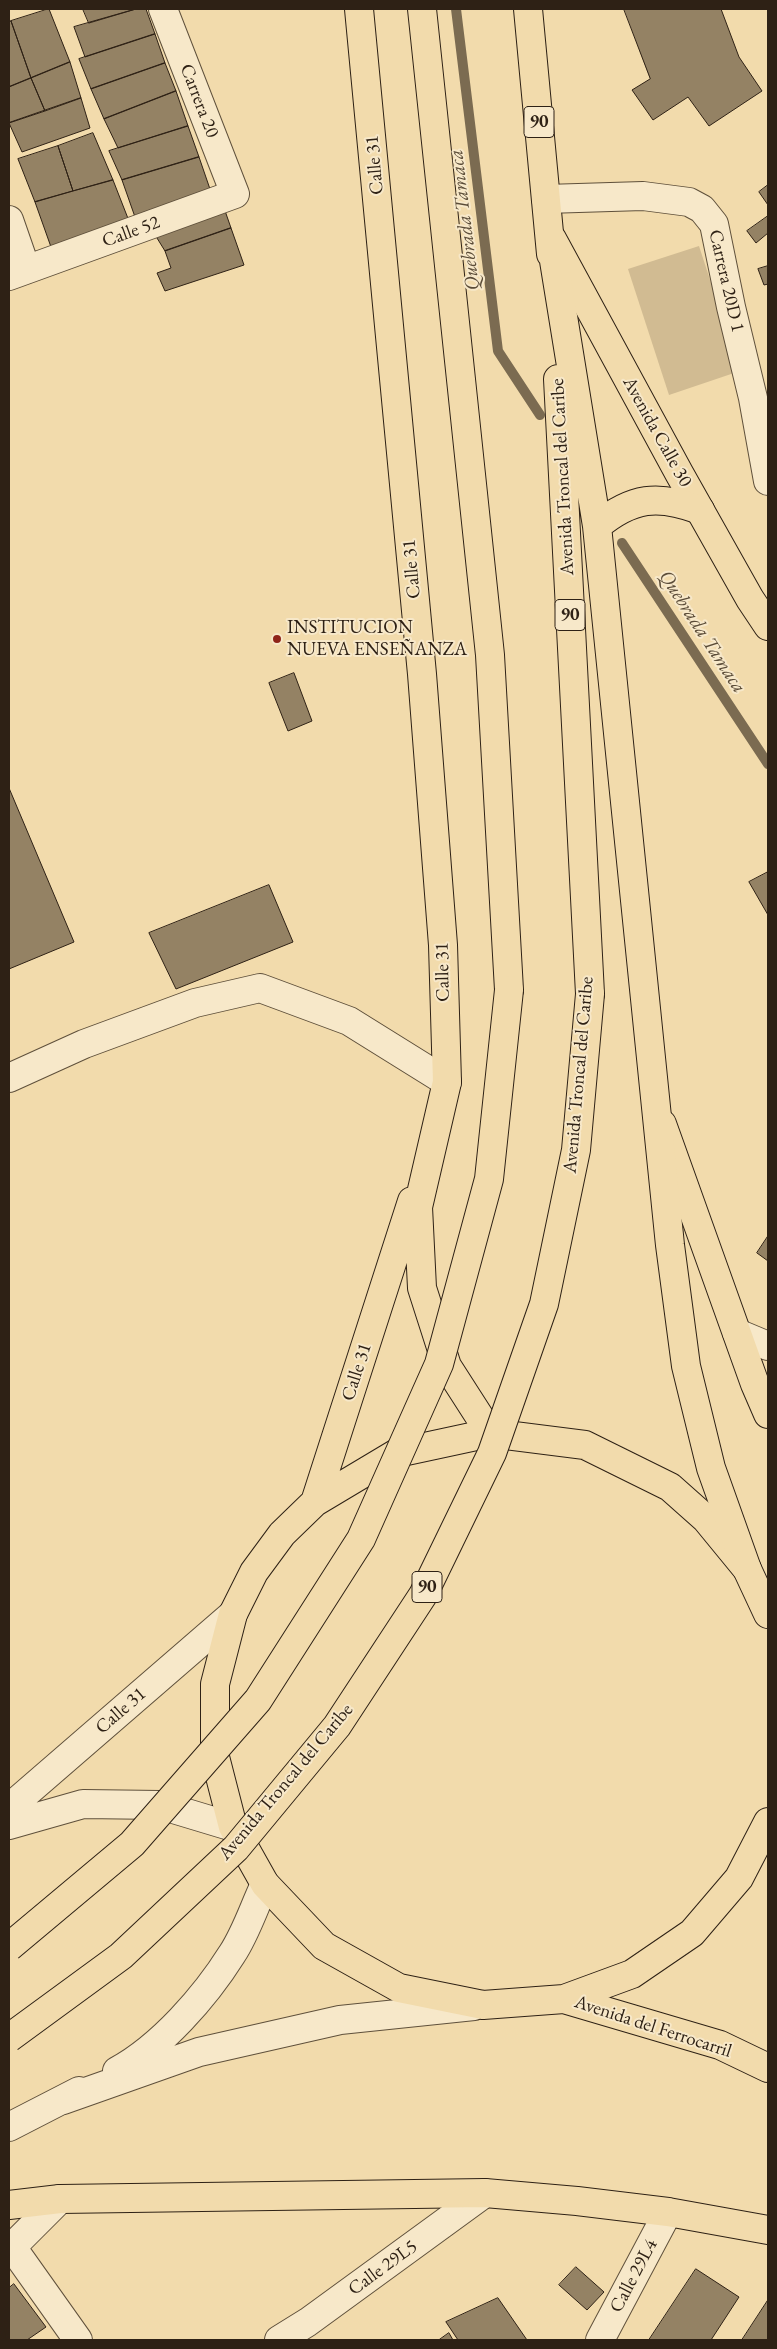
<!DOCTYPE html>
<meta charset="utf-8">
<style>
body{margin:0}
#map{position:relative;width:777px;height:2349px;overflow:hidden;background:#f2dbac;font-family:"EB Garamond",serif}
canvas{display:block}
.frame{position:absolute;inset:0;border:10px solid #2e2115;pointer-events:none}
</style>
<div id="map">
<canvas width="777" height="2349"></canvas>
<div class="frame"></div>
</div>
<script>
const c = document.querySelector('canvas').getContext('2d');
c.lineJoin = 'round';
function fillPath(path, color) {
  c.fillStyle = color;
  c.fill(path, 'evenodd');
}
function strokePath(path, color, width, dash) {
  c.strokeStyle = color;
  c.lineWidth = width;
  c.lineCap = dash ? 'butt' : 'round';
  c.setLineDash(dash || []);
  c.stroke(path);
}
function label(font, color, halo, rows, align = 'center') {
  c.font = font + ' "EB Garamond",serif';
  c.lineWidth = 4;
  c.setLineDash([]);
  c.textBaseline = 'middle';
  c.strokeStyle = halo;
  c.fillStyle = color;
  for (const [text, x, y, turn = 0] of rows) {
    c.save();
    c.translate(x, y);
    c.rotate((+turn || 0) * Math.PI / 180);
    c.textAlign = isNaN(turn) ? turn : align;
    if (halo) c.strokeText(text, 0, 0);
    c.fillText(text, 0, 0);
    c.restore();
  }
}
const green = new Path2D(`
 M699,246L740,371L669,395L628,269Z`);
const stream = new Path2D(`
 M456,9L498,351L540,415
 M622,543L768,764`);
const building = new Path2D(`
 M49,9L70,62L31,78L11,21Z
 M83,9H136L89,23Z
 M136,9H146L155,34L85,57L74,27Z
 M624,9H721L739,57L762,91L709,126L688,97L653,120L632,90L650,79Z
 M9,21H11L31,78L9,87Z
 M155,34L165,63L91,89L79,59Z
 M70,62L81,98L45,111L31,78Z
 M165,63L176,91L104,119L91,89Z
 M31,78L45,111L9,123V87Z
 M176,91L188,126L118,148L104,119Z
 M81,98L90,128L22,152L9,123Z
 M188,126L199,157L122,180L109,151Z
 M93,133L113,180L73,191L58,146Z
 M58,146L73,191L35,202L18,159Z
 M199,157L211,192L135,217L122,180Z
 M113,180L129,221L51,247L35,202Z
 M768,185V205L759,192Z
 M223,205L231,228L165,251L152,230Z
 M768,216V233L756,243L747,231Z
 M231,228L244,265L165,291L157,273L171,268L165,251Z
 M768,266V284L764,285L758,269Z
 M294,673L312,721L288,731L269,683Z
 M9,788L74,942L9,969Z
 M768,872V915L749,882Z
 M269,885L293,942L176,989L149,933Z
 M768,1236V1261L757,1253Z
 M576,2267L604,2292L587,2310L559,2285Z
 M696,2269L739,2297L711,2340H649Z
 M14,2284L46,2327L27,2340H9V2288Z
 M498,2298L527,2340H458L446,2322Z
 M768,2300V2340H742Z
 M449,2333L453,2340H439Z`);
const minor = new Path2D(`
 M546,199L643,196L689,202L702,209L714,224L731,307L753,398L768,481
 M9,220L26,269
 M9,276L235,194L163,9
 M9,1078L84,1044L195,1003L260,988L349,1021L447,1082
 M737,1333L768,1346
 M9,1808L233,1614
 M9,1825L83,1804L160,1805L233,1827
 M117,2071C161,2047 205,1997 232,1954C246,1933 254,1907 265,1884
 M63,2100L199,2052L340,2020L474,2006
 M9,2127L79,2091
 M12,2247L78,2340
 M9,2250L60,2199
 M279,2340L308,2322L485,2193
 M600,2340L668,2212`);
const major = new Path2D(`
 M359,9L422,674L443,945L447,1082L418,1207L422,1288L447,1366L490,1433
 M552,239L679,473L750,599L768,626
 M662,1124L755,1384L768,1414
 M315,1502L412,1201
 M768,1614L747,1569L706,1519L670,1487L585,1445L490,1433L397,1453L315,1502L282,1534L254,1572L233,1614L215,1684V1757L233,1827L265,1884L324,1946L399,1988L483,2005L564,1999L632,1974L692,1933L739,1878L768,1822
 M564,1999L720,2045L768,2068
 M9,2205L60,2199L485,2193L577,2201L668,2212L768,2230`);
const highway = new Path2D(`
 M422,9L490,655L509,990
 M528,9L551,254
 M550,236L597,526L670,1245L686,1366L711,1468L747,1569
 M558,379L590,994
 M597,526C632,497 658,494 700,510`);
const highwayBridge = new Path2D(`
 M9,1947L132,1844L258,1700L361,1539L439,1364L489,1179L509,990
 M9,2038L121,1956L236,1848L337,1726L423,1595L492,1453L544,1304L576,1150L590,994`);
const markers = [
 [277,639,5,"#8f2418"]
];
const shields = [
 [539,122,30],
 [570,615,30],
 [427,1587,30]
];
const shieldNames = [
 ["90",539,122],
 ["90",570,615],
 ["90",427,1587]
];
const streetNames = [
 ["Carrera 20",199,101,69],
 ["Calle 31",375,165,-95],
 ["Calle 52",131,232,-20],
 ["Carrera 20D 1",726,281,77],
 ["Avenida Calle 30",657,432,61],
 ["Avenida Troncal del Caribe",563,477,-93],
 ["Calle 31",412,569,-95],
 ["Calle 31",443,972,-91],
 ["Avenida Troncal del Caribe",579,1075,-85],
 ["Calle 31",357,1372,-72],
 ["Calle 31",121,1711,-41],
 ["Avenida Troncal del Caribe",286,1782,-50],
 ["Avenida del Ferrocarril",653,2027,18],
 ["Calle 29L5",383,2268,-36],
 ["Calle 29L4",634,2276,-62]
];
const poiNames = [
 ["INSTITUCION",287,628],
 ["NUEVA ENSEÑANZA",287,650]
];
const waterNames = [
 ["Quebrada Tamaca",465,220,-97],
 ["Quebrada Tamaca",702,632,57]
];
fillPath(green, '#d1bb92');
strokePath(stream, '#7b6b51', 10);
fillPath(building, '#948264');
strokePath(building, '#2e2115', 1);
strokePath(minor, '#5f503b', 30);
strokePath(major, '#2e2115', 30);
strokePath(highway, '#2e2115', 30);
strokePath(minor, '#f7e8c9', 28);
strokePath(major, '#f2dbac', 28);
strokePath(highway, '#f2dbac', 28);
strokePath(highwayBridge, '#2e2115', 30, []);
strokePath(highwayBridge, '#f2dbac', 28);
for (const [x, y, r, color] of markers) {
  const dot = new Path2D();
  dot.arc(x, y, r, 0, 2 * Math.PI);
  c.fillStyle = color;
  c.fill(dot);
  strokePath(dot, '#f7e8c9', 2);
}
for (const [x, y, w] of shields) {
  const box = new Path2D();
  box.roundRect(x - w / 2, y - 15.5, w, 31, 4);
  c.fillStyle = '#f7e8c9';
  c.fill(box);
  strokePath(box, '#2e2115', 1);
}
label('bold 18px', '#2e2115', null, shieldNames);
label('19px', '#2e2115', '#f7e8c9', streetNames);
label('19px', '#2e2115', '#f7e8c9', poiNames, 'left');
label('italic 20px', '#5b4c38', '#f7e8c9', waterNames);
</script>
